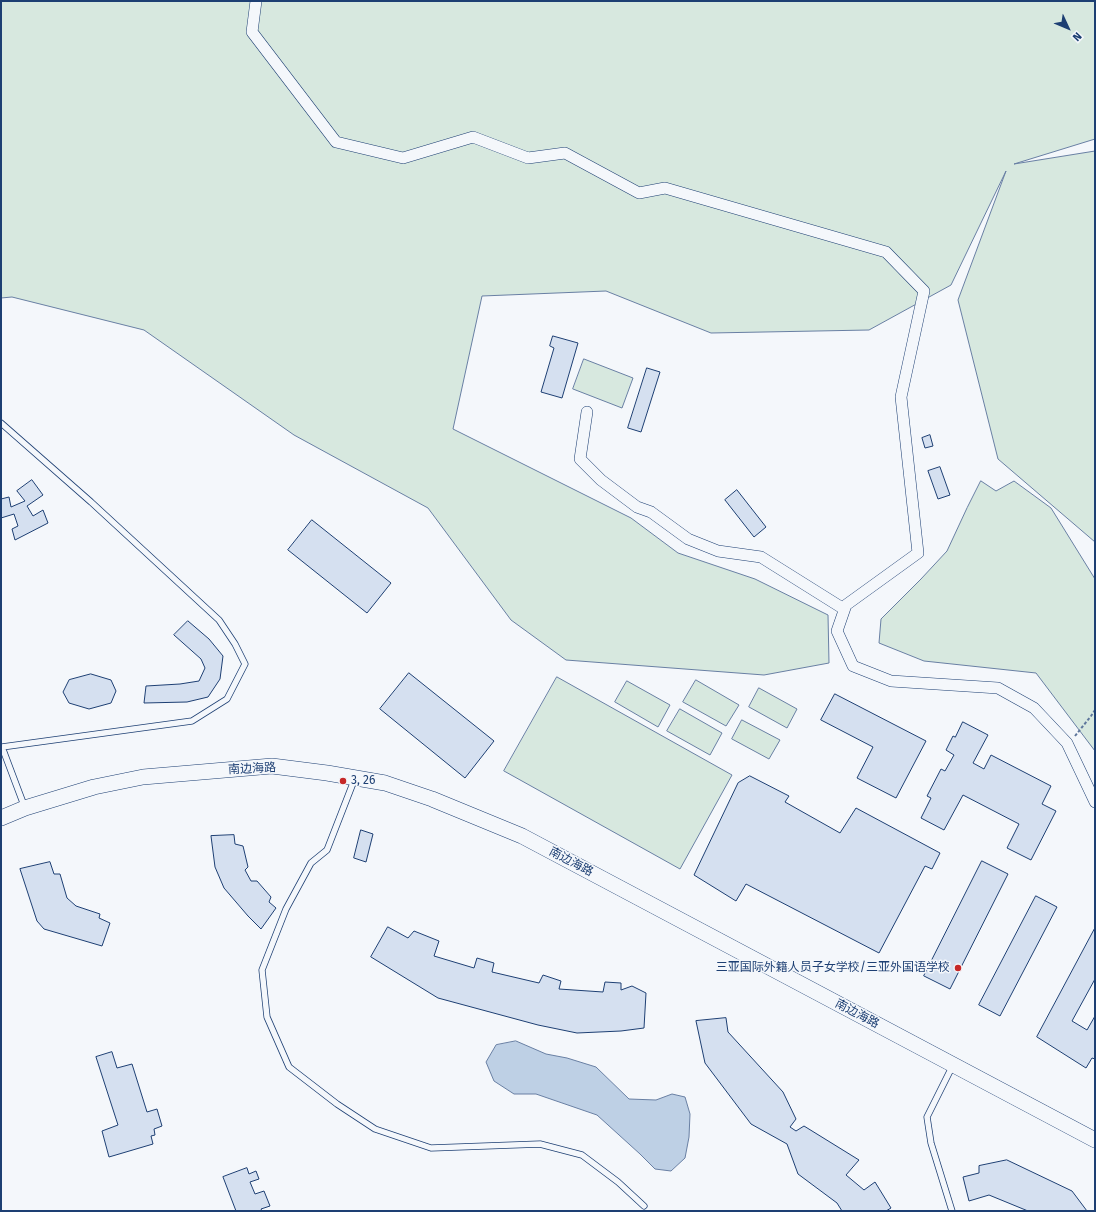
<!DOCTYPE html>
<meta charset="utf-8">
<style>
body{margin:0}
#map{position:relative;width:1096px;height:1212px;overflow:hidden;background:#f4f7fb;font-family:"Fira Sans",sans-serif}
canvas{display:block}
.frame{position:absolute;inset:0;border:2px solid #1d3f73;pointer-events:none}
.north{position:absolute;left:1048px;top:8px;width:40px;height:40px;-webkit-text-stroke:3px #f4f7fb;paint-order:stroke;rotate:134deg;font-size:11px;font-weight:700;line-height:16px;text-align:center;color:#1d3f73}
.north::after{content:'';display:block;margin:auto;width:14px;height:18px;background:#1d3f73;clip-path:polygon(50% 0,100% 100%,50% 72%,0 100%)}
</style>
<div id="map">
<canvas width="1096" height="1212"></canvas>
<div class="frame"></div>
<div class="north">N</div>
</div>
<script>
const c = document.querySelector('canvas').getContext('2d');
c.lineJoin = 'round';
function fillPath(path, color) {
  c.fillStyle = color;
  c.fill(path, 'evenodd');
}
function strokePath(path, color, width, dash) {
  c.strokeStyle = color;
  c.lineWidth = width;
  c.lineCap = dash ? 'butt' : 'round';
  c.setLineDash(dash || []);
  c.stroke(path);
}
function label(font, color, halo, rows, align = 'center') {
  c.font = font + ' "Fira Sans","Noto Sans SC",sans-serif';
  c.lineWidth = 3;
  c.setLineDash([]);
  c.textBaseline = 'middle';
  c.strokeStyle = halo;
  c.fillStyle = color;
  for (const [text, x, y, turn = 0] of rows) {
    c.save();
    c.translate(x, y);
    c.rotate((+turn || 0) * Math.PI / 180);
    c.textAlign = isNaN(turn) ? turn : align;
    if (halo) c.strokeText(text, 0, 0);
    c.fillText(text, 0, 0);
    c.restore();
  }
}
const green = new Path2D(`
 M1,1H1095V139L1014,164L1095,151V542L998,459L958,300L1006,171L951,285L869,330L711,333L606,291L482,296L453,429L631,518L678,553L755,579L828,615L829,663L764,675L566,660L511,620L428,508L294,435L144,330L12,297L1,298Z
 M584,359L633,378L622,408L573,389Z
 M981,481L996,491L1014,481L1051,508L1095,579V751L1036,673L924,661L879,643L881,619L921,579L947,551L967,508Z
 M557,677L732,775L680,869L504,771Z
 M696,680L739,705L726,726L683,702Z
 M627,681L670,705L658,727L615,702Z
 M759,688L797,709L787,728L749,707Z
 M680,709L722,733L710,755L667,731Z
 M742,720L780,740L769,759L732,739Z`);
const water = new Path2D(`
 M516,1041L546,1054L567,1058L596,1067L629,1099L656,1100L672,1094L685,1097L690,1114L689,1137L685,1158L671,1171L655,1169L640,1154L597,1115L536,1094H514L494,1081L486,1062L496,1045Z`);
const building = new Path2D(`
 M553,336L578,343L562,398L541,392L554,348L550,346Z
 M647,368L660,372L641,432L628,428Z
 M930,435L933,446L925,448L922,438Z
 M940,467L950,495L938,499L928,471Z
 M32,480L43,495L27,506L33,516L43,510L48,523L15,540L12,529L18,526L14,514L1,518V499L9,497L11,507L25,501L17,491Z
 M737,490L766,527L754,537L725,500Z
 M312,520L391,583L367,613L288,550Z
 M188,621L209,639L223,656L220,679L208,697L187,702L144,703L146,686L180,684L199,681L205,668L201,659L174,635Z
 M409,673L494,741L465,778L380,709Z
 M91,674L111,680L116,691L111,703L89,709L69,703L63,692L69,680Z
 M835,694L926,741L896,798L857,778L873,747L821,720Z
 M963,722L988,735L973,763L984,769L991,755L1051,786L1042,804L1056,811L1031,860L1007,848L1019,824L963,795L944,830L921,818L931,798L927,796L941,769L945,771L954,755L946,750L953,736L955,737Z
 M750,776L789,796L785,802L840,833L856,808L940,853L932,869L925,866L879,953L746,884L736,901L694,875L738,783Z
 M361,830L373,834L366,862L354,858Z
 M234,835L235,844L243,846L248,867L245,870L251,881H257L271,897L269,902L276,908L261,929L248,916L224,888L215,867L211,836Z
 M982,861L1008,874L950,989L924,976Z
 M50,862L54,874H60L67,898L76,906L100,914L99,918L110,923L102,946L44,929L37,921L20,869Z
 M1036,896L1057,907L1000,1016L979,1005Z
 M388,927L408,938L414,931L439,941L434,956L474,968L477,958L494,963L492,972L539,983L543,975L561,981L559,989L603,992L605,982L621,983V990L632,986L646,993L644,1028L621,1031L577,1033L538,1025L438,998L371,957Z
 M1095,928V979L1072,1021L1087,1030L1095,1016V1059L1092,1058L1086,1068L1037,1037Z
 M726,1018L728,1032L783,1092L796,1119L790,1127L796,1131L804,1126L859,1160L846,1175L864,1190L875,1182L891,1208L886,1211H842L837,1203L798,1174L787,1144L751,1124L705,1063L696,1021Z
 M112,1052L117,1068L132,1064L147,1112L157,1109L162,1126L154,1129L155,1135L151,1136L153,1144L109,1157L102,1131L118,1125L96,1057Z
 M1007,1160L1072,1191L1087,1211H1028L989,1195L969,1201L963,1177L979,1173V1166Z
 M247,1168L249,1174L256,1171L259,1179L250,1182L255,1194L264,1191L270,1206L261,1209L262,1211H236L223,1177Z`);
const path = new Path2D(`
 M1075,736L1091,716L1095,710`);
const lane = new Path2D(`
 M1,423L91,502L219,620L235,644L245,664L227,699L192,721L2,747L25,808
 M355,778L327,850L311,863L286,909L262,970L267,1017L289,1067L337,1104L375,1129L431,1148L540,1144L582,1155L618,1182L644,1206
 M952,1211L931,1143L927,1117L953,1065`);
const street = new Path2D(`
 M256,1L252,32L336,142L403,158L473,137L528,158L565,153L639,193L665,188L886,252L924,291L901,397L918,553L846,605L837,631L853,666L891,681L998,688L1034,708L1067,743L1095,802
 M587,412L580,459L601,480L637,507L651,512L688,539L718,551L761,557L844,609`);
const secondary = new Path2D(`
 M1,818L25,808L94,787L143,777L272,766L327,773L385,783L432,799L522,836L1095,1140`);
const markers = [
 [343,781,4,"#c62828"],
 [958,968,4,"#c62828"]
];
const streetNames = [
 ["南边海路",252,769,-3],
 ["南边海路",571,862,28],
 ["南边海路",857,1014,28]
];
const poiNames = [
 ["3, 26",351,781],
 ["三亚国际外籍人员子女学校/三亚外国语学校",950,968,"right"]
];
fillPath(green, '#d7e8df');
strokePath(green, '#687fa3', 1);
fillPath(water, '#bed0e5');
strokePath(water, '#687fa3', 1);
fillPath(building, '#d5e0f0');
strokePath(building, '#1d3f73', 1);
strokePath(lane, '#1d3f73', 7);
strokePath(street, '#1d3f73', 12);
strokePath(secondary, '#1d3f73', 16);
strokePath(path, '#5e769c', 2, [3, 2]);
strokePath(lane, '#f4f7fb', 5.5);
strokePath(street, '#f4f7fb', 11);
strokePath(secondary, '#f4f7fb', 15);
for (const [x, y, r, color] of markers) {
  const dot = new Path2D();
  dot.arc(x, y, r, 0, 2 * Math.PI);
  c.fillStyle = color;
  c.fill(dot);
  strokePath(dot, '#f4f7fb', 1.5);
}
label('12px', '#1d3f73', '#f4f7fb', streetNames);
label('12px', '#1d3f73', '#f4f7fb', poiNames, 'left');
</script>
